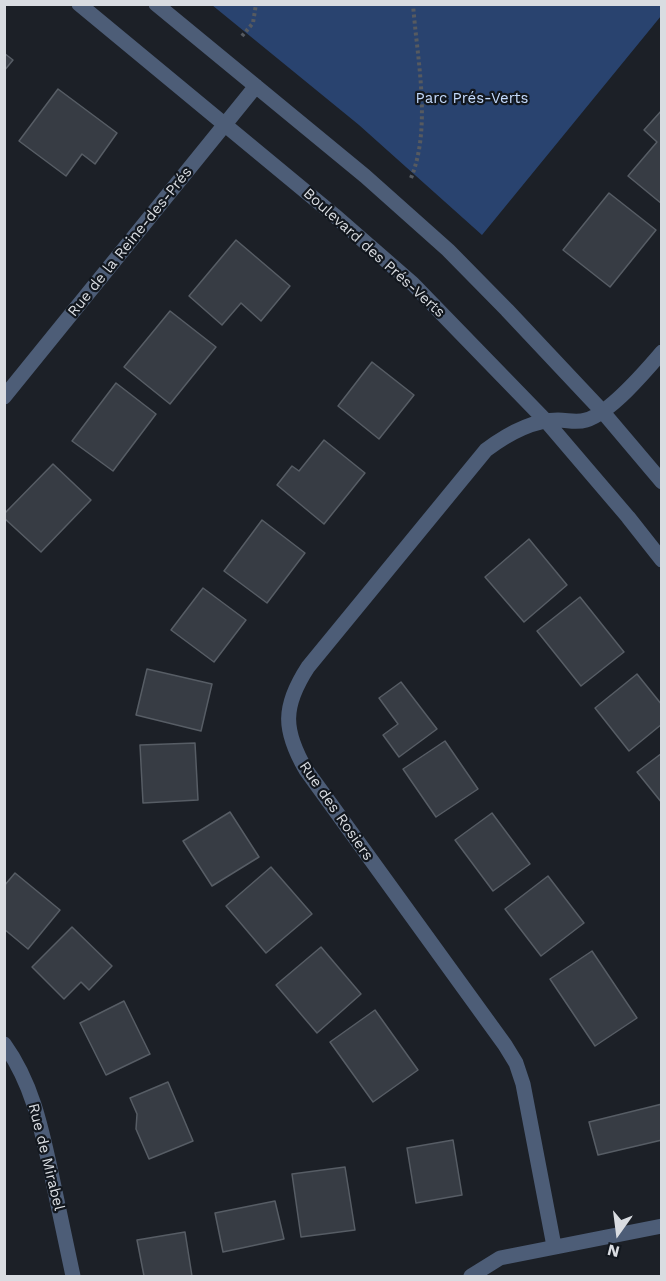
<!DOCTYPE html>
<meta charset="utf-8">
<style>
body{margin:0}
#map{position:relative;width:666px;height:1281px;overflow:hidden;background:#1c2027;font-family:"Work Sans",sans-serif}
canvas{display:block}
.frame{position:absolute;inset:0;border:6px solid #d9dce1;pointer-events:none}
.north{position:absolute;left:588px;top:1203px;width:60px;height:60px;-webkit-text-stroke:4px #12171e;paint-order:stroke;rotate:194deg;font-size:16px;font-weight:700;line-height:24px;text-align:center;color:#d9dce1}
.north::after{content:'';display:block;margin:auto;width:21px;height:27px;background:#d9dce1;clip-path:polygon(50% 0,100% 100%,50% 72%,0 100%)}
</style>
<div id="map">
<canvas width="666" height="1281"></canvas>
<div class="frame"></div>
<div class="north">N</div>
</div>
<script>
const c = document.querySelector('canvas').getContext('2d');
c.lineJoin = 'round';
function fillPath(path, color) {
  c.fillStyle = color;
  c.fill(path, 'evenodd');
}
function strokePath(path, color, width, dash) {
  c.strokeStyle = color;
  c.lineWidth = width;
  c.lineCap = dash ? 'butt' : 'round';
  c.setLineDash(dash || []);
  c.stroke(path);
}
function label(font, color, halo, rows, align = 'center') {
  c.font = font + ' "Work Sans",sans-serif';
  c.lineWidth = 4.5;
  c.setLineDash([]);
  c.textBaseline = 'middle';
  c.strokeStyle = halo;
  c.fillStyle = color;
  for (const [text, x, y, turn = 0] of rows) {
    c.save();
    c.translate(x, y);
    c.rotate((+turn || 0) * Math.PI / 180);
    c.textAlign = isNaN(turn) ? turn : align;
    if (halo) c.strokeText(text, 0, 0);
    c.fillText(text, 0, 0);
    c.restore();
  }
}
const green = new Path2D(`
 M661,4V16L482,235L359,125L212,5Z`);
const building = new Path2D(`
 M4,53L13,60L4,71Z
 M58,89L117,133L95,164L82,154L66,176L19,141Z
 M662,110V204L628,176L657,142L644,130Z
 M609,193L656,230L610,287L563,250Z
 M236,240L290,286L261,321L241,303L222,325L189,296Z
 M170,311L216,347L170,404L124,367Z
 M372,362L414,395L379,439L338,406Z
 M116,383L156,414L113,471L72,441Z
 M324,440L365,473L324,524L277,485L292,466L299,471Z
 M53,464L91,500L41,552L4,518V514Z
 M262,520L305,553L267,603L224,571Z
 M529,539L567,585L524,622L485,577Z
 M203,588L246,620L214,662L171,630Z
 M580,597L624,652L581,686L537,631Z
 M147,669L212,684L201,731L136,715Z
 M637,674L662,705V724L629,751L595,708Z
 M401,682L437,729L399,757L383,735L398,724L379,698Z
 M445,741L478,789L436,817L403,769Z
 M195,743L198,800L143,803L140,745Z
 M662,753V803L637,772Z
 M230,812L259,857L212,886L183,841Z
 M492,813L530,864L493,891L455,840Z
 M271,867L312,914L266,953L226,906Z
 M15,873L60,910L28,949L4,929V886Z
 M548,876L584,923L541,956L505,909Z
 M72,927L112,966L89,990L81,982L64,999L32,967Z
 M321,947L361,994L317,1033L276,985Z
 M592,951L637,1018L595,1046L550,979Z
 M124,1001L150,1054L106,1075L80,1023Z
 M375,1010L418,1070L373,1102L330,1042Z
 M168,1082L193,1141L149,1159L136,1129L137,1114L130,1098Z
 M662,1104V1140L598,1155L589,1122Z
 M453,1140L462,1195L416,1203L407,1148Z
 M345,1167L355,1230L301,1237L292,1174Z
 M275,1201L284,1239L223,1252L215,1213Z
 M185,1232L192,1276H144L137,1240Z`);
const path = new Path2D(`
 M242,36L253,23L256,4
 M411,178C432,127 417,59 413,4`);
const minor = new Path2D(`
 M79,4L334,215L413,284L546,421L628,517L662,560
 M156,4L365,176L448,250L507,310L602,411L662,482
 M4,397L256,86
 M4,1044C33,1084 42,1131 52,1177C59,1210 66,1243 73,1276
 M554,1246L523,1084L516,1063L505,1045L306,770C283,730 282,707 308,667L486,450C506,435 533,420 558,420C568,420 576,423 586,420C610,413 645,372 662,352
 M471,1276L500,1258L662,1226`);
const parkNames = [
 ["Parc Prés-Verts",472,99]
];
const streetNames = [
 ["Rue de la Reine-des-Prés",130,242,-51],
 ["Boulevard des Prés-Verts",374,253,42],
 ["Rue des Rosiers",336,811,55],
 ["Rue de Mirabel",46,1157,76]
];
fillPath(green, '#29436f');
fillPath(building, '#373c44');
strokePath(building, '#575d65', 1.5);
strokePath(path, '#565a60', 4, [3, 3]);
strokePath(minor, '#4d5d77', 15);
label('15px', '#c4dafc', '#12171e', parkNames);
label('15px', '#d9dce1', '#12171e', streetNames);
</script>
